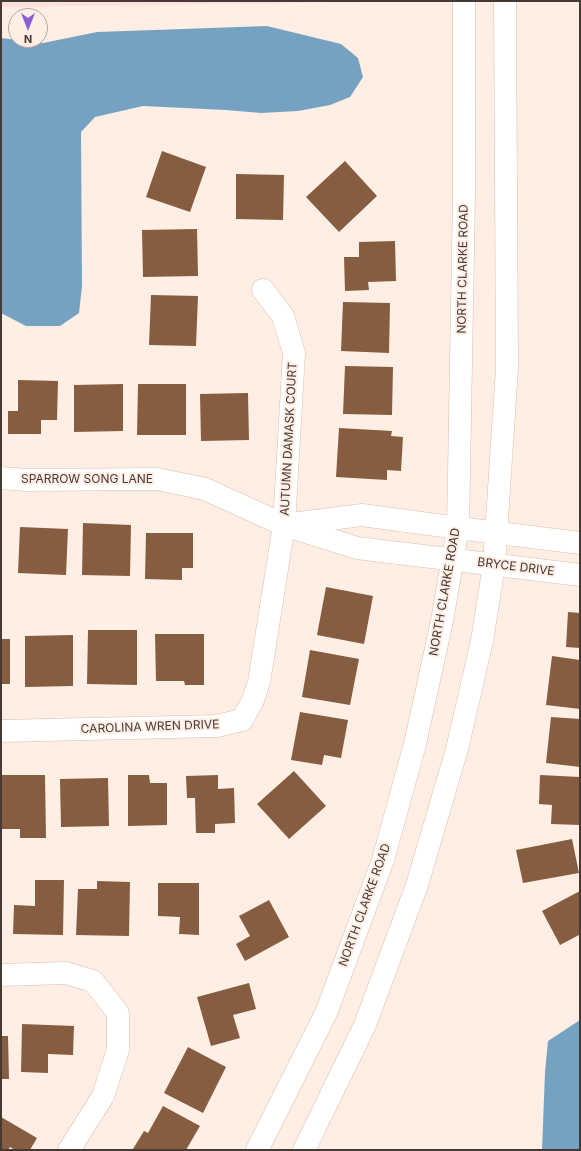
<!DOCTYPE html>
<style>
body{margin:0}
#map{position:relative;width:581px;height:1151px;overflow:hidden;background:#ffeee3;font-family:Inter,sans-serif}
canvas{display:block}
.frame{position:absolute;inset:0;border:2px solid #453a33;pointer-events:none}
.north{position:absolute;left:8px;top:8px;width:40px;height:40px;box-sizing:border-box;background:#ffeee3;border:1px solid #b5a69d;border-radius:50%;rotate:180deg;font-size:11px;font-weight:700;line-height:16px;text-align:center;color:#453a33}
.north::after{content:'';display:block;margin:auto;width:14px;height:18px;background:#8c5cd6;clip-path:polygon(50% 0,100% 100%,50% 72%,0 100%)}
</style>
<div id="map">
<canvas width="581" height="1151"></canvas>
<div class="frame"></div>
<div class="north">N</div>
</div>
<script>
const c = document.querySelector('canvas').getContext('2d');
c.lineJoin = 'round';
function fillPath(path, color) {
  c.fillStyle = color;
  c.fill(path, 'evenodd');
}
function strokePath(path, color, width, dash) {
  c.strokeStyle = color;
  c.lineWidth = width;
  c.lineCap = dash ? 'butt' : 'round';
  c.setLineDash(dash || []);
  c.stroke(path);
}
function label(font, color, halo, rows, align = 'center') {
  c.font = font + ' Inter,sans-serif';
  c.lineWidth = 4;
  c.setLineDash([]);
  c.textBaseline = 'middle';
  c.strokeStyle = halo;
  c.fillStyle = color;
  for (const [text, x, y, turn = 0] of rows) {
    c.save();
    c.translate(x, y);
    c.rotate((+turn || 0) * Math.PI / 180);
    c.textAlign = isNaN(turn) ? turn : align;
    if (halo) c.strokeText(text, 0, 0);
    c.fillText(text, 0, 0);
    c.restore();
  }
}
const commercial = new Path2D(`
 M1,1H452L1,7Z`);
const water = new Path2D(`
 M267,26L341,44L358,58L363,77L350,97L330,105L298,111L261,113L226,110L143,106L95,117L81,132L82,286L79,313L60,326H26L1,313V38L43,43L97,32Z
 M580,1020V1150H542L545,1072L548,1041Z`);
const building = new Path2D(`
 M162,151L206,167L190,212L146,197Z
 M345,161L377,196L339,232L306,197Z
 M236,174L284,175L283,220L236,219Z
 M197,229L198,276L143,277L142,230Z
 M395,241L396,281L368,282L369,290L345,291L344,257H359V242Z
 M151,295L198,296L196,346L149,345Z
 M343,302L390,303L389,353L341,351Z
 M345,366L393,367L392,415L343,414Z
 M18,380L58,381L57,420H41V434H8V411H18Z
 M123,384V431L74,432V385Z
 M138,384H186V435H137Z
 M248,393L249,440L201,441L200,394Z
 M339,428L392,431L391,436L403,437L401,471L387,470V480L336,477Z
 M83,523L131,525L130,576L82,575Z
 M20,527L68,529L66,575L18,573Z
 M146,533H193V568H182V580L145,579Z
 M326,587L373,596L364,644L317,635Z
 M568,612L580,613V648L566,647Z
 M88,630H137V685L87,684Z
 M155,634H204V685H185L184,681H156Z
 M73,635V686L25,687V636Z
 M1,639H10V684H1Z
 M310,650L359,659L350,705L302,697Z
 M552,656L580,660V709L546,705Z
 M300,712L348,720L341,758L324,755L322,765L291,760Z
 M551,717L580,719V767L546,763Z
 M294,771L326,806L289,839L257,804Z
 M1,775H45L46,838H20V829H1Z
 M128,775H149L150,783H167V825L128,826Z
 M218,775V789L234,788L235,823L215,824V833H196L195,798H187L186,776Z
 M540,775L580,777V825L551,824L552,805L539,804Z
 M108,778L109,826L61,827L60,779Z
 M572,839L579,873L523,883L516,850Z
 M35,880H64L63,935L13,934L14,905L35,906Z
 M97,881L130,882L129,936L76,935L78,889H97Z
 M158,883H199V935L179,934L180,917L158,916Z
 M580,891V937L579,935L560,945L542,911Z
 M269,900L289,937L245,961L236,944L250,936L239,916Z
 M249,983L256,1009L233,1015L240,1038L211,1046L197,997Z
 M22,1024L74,1026L73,1055L48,1054V1073L21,1072Z
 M1,1036H8L9,1079H1Z
 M188,1047L226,1067L203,1113L164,1093Z
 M163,1106L200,1126L186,1150H135L133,1149L144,1131L148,1133Z
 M1,1117L37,1138L30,1150H15L10,1147L8,1150H1Z`);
const street = new Path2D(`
 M1,478L27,480L157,479L205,489L284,525L357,548L580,575
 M291,524L362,515L458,528L580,543
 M1,731L217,726L242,720L253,700L259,682L284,525L294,353L283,316L263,290
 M1,975L66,973L93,981L118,1013V1050L103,1096L69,1150`);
const secondary = new Path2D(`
 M257,1150L326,1013L383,860L415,744L442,621L458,528L464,195V1
 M304,1150L365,1025L417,885L457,749L482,641L494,565L507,368L505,1`);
const streetNames = [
 ["NORTH CLARKE ROAD",463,269,-89],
 ["AUTUMN DAMASK COURT",289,439,-87],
 ["SPARROW SONG LANE",87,479],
 ["BRYCE DRIVE",516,567,7],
 ["NORTH CLARKE ROAD",445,592,-80],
 ["CAROLINA WREN DRIVE",150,727,-2],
 ["NORTH CLARKE ROAD",365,905,-70]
];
fillPath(commercial, '#fbe1de');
fillPath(water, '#76a2c2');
fillPath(building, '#865d41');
strokePath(street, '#d9bead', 23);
strokePath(secondary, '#d9bead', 23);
strokePath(street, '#fff', 22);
strokePath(secondary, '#fff', 22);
label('12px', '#453a33', '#ffeee3', streetNames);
</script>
